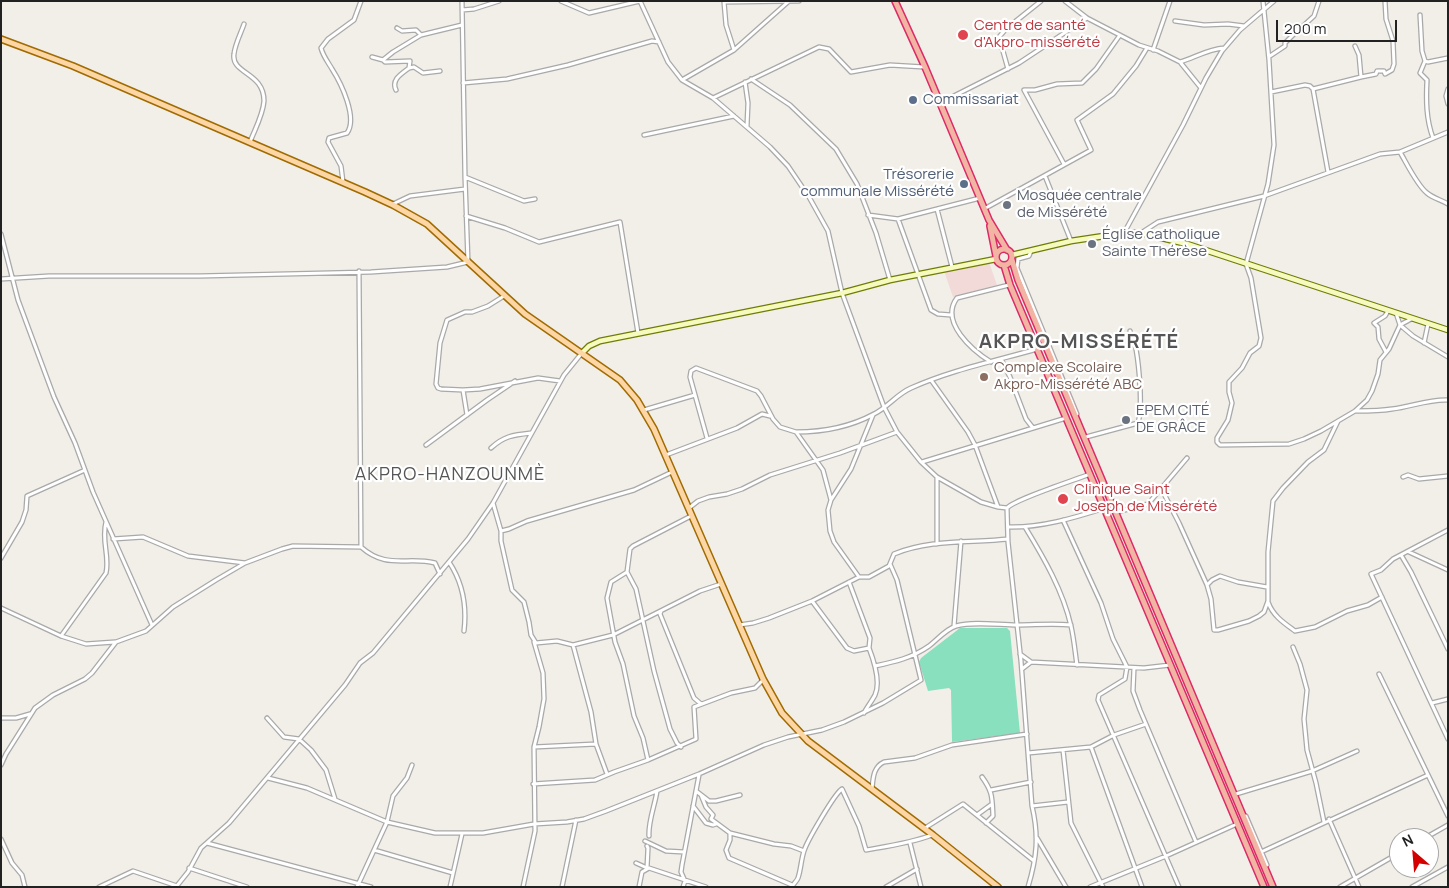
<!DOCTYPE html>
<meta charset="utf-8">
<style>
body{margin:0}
#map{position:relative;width:1449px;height:888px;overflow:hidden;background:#f2efe9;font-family:Manrope,sans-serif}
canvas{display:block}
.frame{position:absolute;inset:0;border:2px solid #222;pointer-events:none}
.north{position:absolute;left:1389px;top:828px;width:50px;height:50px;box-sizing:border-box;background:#fff;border:1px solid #a7a7a7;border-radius:50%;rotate:333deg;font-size:14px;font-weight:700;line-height:20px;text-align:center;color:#222}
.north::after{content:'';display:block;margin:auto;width:18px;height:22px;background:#d40000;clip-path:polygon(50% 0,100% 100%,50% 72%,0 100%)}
.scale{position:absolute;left:1276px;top:20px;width:121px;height:22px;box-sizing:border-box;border:2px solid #222;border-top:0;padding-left:6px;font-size:15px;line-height:18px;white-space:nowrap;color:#222;-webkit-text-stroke:4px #fff;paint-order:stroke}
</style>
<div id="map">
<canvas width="1449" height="888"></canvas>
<div class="frame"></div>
<div class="north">N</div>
<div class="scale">200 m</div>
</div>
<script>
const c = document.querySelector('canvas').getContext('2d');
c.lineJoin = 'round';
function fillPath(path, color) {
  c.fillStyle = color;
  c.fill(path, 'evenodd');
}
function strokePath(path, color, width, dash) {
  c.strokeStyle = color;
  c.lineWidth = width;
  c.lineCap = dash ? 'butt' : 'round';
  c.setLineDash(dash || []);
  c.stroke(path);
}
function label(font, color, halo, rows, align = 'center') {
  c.font = font + ' Manrope,sans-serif';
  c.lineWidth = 4.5;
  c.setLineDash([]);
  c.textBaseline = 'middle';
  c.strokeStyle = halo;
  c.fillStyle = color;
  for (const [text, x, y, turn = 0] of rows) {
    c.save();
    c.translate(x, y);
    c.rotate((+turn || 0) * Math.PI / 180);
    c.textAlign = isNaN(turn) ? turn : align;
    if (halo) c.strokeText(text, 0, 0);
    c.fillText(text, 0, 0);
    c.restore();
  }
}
const commercial = new Path2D(`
 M989,262L997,285L953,297L944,271Z`);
const pitch = new Path2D(`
 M960,628H1007L1010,631L1020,733L952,742L951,690L949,688L928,691L919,662L921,658Z`);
const minor = new Path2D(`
 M561,1L589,13L640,1L668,62L682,80L713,98L770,147L788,166L809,197L828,231L842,293L884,407L897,432L921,462L937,477L981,502L998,507L1007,508
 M1065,1L1087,18L1139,45L1158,51L1180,62L1201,88
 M1263,1L1269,60L1274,145L1268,184L1246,264L1251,278L1261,338L1259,346L1250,353L1242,368L1229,382V392L1232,403L1228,420L1217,438V442L1220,445L1289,444L1304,439L1321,431L1355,411L1367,400L1372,391L1378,374L1380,360L1389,349L1400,325L1411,319
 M724,2L799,1
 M724,2L726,25L734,50
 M462,10L474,9L499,1
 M1420,15L1422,51L1425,61L1428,62L1448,58
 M1175,21L1204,25L1228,24L1244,26
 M244,24C241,33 235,44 234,54C231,74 264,72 264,101C263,115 255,129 250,142
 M397,28L402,31L416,30L421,35
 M1153,50L1170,1
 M1270,56L1285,46V43L1297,31L1298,27L1301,28L1314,16L1319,1
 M372,57L383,60L393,52L421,35L462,25
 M383,60L385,62L410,61L409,68C401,74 391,80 396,90
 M1425,61L1420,73L1427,80C1426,100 1426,119 1433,138
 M1180,62C1194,58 1208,49 1224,48
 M409,68L414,67L423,73L440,71
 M1008,69L999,37L1006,29L1041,1
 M1361,77L1376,74L1377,71H1384L1385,74L1392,70L1394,64L1393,41L1386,19L1385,1
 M751,79L790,105L836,149L857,184L876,233L890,280
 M682,80L734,50L788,2
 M745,82L748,103L747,126
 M463,83L507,79L568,65L652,41L659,42
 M1313,89L1361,77L1359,55L1355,46
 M1448,89L1446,96L1448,104
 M1271,92L1305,85L1310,86L1313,89L1328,172
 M713,98L819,47L829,49L851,72L890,65L924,67
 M940,103L1019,63L1087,18
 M644,135L734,116
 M1400,152C1407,164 1417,185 1427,193C1433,198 1441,200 1448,204
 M1064,164L1024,90H1035L1057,84L1082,83L1096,69L1120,35
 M1045,176L1071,241
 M465,177L524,201L535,199
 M343,182L341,166L328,142L329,138L347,133C358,118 341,83 332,69C328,62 323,56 321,48L328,39L354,20L361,1
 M393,204L410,196L465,189
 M937,209L952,267
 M984,209L1091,150L1077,120L1113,94L1136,66L1147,48
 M868,215L898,219L980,198
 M466,216L505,228L539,242L620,222L638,333
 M898,219L931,310L938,314L951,315
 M1124,233L1183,125L1206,78L1222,51L1240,30L1274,1
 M1141,233L1158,222L1264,196L1380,154L1400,152L1448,132
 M1,234L18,300L54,397L75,443L93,492L152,625
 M1031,251L1029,256L1018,259L1017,268L1077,414
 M359,271L361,547
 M1,279L49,276H200L371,272L447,267L468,262L465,177L462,1
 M1396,313L1400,325L1413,336L1448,357
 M1424,343L1428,324
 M1386,352L1379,339L1378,327L1374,323L1385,316L1388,311
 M1001,359L1010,377L1026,419L1033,428
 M991,362C973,351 939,322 957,298L1009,285
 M931,380L968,432L975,445L998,507
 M463,390L480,389L538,378L560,381
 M644,410L695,395
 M1356,411C1368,411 1380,411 1392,409C1411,407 1428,399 1448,400
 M467,415L463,390L441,389L438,388L436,384L440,343L447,320L465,312H472L488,306L504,296
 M796,432C823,432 850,427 874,414C888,407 897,394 911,388C951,370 995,361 1037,349
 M1086,437L1138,423C1143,407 1139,366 1136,349C1135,342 1131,338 1130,331
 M707,438L690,377L691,371L696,368L757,391L761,396L773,419L780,427L796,432L823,470L831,500L828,510L830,531L834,542L859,577
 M426,445L487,400L515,381
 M491,448C504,436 513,435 531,433
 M666,455L737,428L762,414L770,416
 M922,462L1066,418
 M937,477V544
 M1403,477L1408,475L1419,479L1448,476
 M1161,488L1179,523L1207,585L1211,599L1214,630H1218L1249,621L1259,616L1264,612L1268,601V552L1273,501L1283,488L1308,462L1324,450L1338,421
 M831,500L851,469L873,415
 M493,503L501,531V541L512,590L524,602L529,622L531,635L536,643L557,641L573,645L613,635L700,591L721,584
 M689,508L698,501L709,497L727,494L742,489L770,475L840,453L897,432
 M1114,511L1117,512L1148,504L1187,458
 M1063,520L1101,603L1113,639L1127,667L1125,679L1099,695L1098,700L1179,887
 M1008,527C1040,528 1074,518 1105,508
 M1025,527C1044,558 1063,591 1071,626C1074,639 1075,652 1077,665
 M1448,530L1393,559L1381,570L1371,574L1448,739
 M501,531L509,529L527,521L634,490L672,472
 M113,539L143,537L188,556L245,563
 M1409,552L1448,570
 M1401,555L1411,572L1448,649
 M1,558L22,522L26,510L27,496L85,470
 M449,562C463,583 467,606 464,631
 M627,572L636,589L654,671L670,729L677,743L681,747
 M849,582L870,638L869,648
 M1207,585L1212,580L1220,576L1238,582L1267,587
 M812,601L847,648L854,651L869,648C874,661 881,682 875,695C872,701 867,707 864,713
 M1268,602C1273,616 1284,623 1295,631L1315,627L1347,611L1368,605L1382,597
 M1,608L61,636L86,644L115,642
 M661,611L660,614L694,698L701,704
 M739,625L753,623L769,618L812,601L859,577H869L889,566L894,554C930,539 971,543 1008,539
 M954,626L961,541
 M61,636L106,573C110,556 101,541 106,522
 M573,645L591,712L596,744L607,774
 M1293,647L1300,664L1307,690L1304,719L1307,750L1316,783L1324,822
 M1020,654L1031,662
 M875,666C894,662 912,658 929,646C937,640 946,629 956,626C973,621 999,625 1017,625C1035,625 1053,623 1071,625
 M1134,668L1133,691L1140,710L1196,842
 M1022,669L1031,662L1144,668L1170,665
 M1379,674L1448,816
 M1432,703L1448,699
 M1,718H16L30,714
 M267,718L284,737L299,739L311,750L326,770L335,799
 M534,747L596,744
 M1091,747L1142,887
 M1063,750L1071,823L1103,887
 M1028,753L1091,747L1114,735L1146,724
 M648,760L696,739L694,707L731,693L755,688L763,680
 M1,765L6,754L35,708L53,695L85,679L92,673L116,642L146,631L173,607L216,580L245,563L282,549L293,546L361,547C387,570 407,556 435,563L440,574
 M982,777C993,792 992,798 993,816L986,823
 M268,778L307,788L387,822L435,833H483L534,824L567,822L584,819L606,811L699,774L764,745L788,737L822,730L844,722L883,703L921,680L897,580L890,564
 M533,784L595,780L614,772L648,760L643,738L634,716L623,664L615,642L607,598L611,582L627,572L630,549L633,546L691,516
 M872,789C873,779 873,767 884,762L915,758L952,745L1027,734
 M991,790L1031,782
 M696,791L709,801H716L740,795
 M1236,794L1312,771L1357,751
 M701,795L706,807L713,815L711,819L730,833V840L726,850L729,858L792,885
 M693,806L706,823L713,825L716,824
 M1032,806L1068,802
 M977,815L992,804
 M1246,816L1267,865
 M1329,819L1359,887
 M925,828L963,804L1034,861
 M730,833L774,844L791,846L804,851
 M649,836C648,822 655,805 657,791
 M1037,838L1066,887
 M1425,838L1448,825
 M1,839L12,863L22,875L25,887
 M645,841L666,851L684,852
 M207,843L371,887
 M910,843L921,887
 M374,850L453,873
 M1261,852L1428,775
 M636,863L647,868L648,848L647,846
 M189,868L247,887
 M99,887L133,871L177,886
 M176,887L188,872L201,848L229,823L345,685L360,663L373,653L468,539L493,503L564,375L581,354
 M357,887L387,822L393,796L407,778L412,765
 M450,887L462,834
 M523,887L535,831L534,747L539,727L544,699L543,673L534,642
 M562,887L576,820
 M639,887L642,872L649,868L706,887
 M683,887L685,881L681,872L682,865L699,775
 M792,887C793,884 797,881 798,878C801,869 801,860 804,851C807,841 835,793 842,789L859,826L866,850C889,846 911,843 932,835
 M886,887L917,869
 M1028,887C1037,857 1039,836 1032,806L1021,661L1008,542L1007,508C1015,499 1075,480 1090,474
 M1090,887L1166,856L1237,824
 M1340,887L1399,853
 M1412,887L1448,867`);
const secondary = new Path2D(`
 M1012,255L1071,241L1124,233H1141L1187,244L1448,330
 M582,353L589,346L600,341L842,293L890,280L996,259`);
const primary = new Path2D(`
 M1,39L73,66L365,192L393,205L427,224L525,314L620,380L637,400L654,429L763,679L782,713L808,741L933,835L998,887`);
const trunk = new Path2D(`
 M895,1L925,67L989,220L1007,250
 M990,226L996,256
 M996 257a8 8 0 1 1 16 0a8 8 0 1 1-16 0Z
 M1012,260L1018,280L1273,887
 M1004,265L1010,285L1264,887`);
const markers = [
 [963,35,6,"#e0444e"],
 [913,100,5,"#5c6f8a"],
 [964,184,5,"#5c6f8a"],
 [1007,205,5,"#6b7280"],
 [1092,244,5,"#6b7280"],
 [984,377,5,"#8d6e63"],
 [1126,420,5,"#6b7280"],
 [1063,499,6,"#e0444e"]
];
const healthNames = [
 ["Centre de santé",974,26],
 ["d'Akpro-missérété",974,43],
 ["Clinique Saint",1074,490],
 ["Joseph de Missérété",1074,507]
];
const serviceNames = [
 ["Commissariat",923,100],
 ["Trésorerie",954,175,"right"],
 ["communale Missérété",954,192,"right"]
];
const worshipNames = [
 ["Mosquée centrale",1017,196],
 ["de Missérété",1017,213],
 ["Église catholique",1102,235],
 ["Sainte Thérèse",1102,252],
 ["EPEM CITÉ",1136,411],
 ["DE GRÂCE",1136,428]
];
const educationNames = [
 ["Complexe Scolaire",994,368],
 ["Akpro-Missérété ABC",994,385]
];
const quarterNames = [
 ["AKPRO-HANZOUNMÈ",450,475]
];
const districtNames = [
 ["AKPRO-MISSÉRÉTÉ",1079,342]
];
fillPath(commercial, '#f2dad9');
fillPath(pitch, '#88e0be');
strokePath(minor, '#a9a9a9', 5.5);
strokePath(secondary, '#707d05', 7);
strokePath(primary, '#a06b00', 8);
strokePath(trunk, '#dc2a67', 8);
strokePath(minor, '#fff', 3);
strokePath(secondary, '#f7fabf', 4.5);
strokePath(primary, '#fcd6a4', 5);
strokePath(trunk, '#f2b4a3', 5);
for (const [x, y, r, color] of markers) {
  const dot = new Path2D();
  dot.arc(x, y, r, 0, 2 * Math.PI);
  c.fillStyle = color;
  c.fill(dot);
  strokePath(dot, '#fff', 2);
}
label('15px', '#be3a42', '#fff', healthNames, 'left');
label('15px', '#4e5e75', '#fff', serviceNames, 'left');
label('15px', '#5b616d', '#fff', worshipNames, 'left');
label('15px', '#785e54', '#fff', educationNames, 'left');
c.letterSpacing = '1px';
label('18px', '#555', '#fff', quarterNames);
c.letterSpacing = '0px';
c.letterSpacing = '1px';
label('bold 20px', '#555', '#fff', districtNames);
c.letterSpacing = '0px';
</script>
